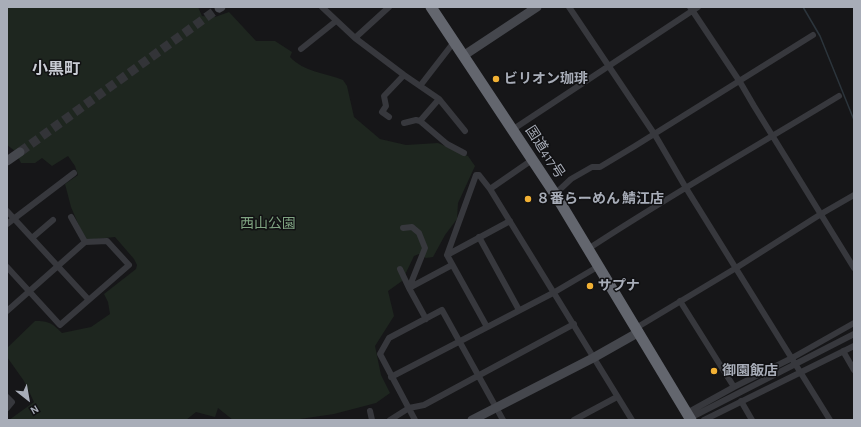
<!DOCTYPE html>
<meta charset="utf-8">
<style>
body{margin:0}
#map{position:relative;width:861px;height:427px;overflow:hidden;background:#161618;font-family:"Alegreya Sans",sans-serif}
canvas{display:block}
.frame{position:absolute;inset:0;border:8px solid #a8adb8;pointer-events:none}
.north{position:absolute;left:8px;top:379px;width:40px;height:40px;-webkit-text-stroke:3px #111113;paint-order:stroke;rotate:149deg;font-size:11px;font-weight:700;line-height:16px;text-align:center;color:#a8adb8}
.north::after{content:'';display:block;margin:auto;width:14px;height:18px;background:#a8adb8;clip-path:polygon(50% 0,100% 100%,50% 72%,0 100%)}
</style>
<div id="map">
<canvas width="861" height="427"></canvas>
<div class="frame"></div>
<div class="north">N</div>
</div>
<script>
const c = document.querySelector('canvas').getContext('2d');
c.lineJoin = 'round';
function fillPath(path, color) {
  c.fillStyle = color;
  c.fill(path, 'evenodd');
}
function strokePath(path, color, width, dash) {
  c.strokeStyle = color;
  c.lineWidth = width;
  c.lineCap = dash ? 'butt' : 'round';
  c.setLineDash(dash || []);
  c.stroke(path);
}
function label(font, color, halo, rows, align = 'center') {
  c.font = font + ' "Alegreya Sans","Noto Sans JP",sans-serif';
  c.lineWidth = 3;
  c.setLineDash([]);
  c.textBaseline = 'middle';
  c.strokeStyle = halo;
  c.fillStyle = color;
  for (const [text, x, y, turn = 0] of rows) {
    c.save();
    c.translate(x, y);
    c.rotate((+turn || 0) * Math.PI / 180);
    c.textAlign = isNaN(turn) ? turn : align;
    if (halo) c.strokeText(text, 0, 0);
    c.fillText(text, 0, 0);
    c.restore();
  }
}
const green = new Path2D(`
 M7,7H198L202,16L215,17L229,12L256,41H275L292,52L290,57C304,72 325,73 343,80L347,86L354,117L380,139L406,145L438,143L468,156L475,166L458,203L457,219L445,235L433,257L426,258L419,254L414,256L402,281L388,291L394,316L375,346L381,375L390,393L376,403L334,414L293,420H233L218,408L215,417L196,412L186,420H9L34,402L24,381L7,357V348L35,321C49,321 52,323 62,333L91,327L110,314L108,302L104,294L136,269L137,265L134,259L115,237L85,240L71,207L65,184L78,175L75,166L68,156L52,166L42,158L35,163H21L15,151L7,145Z`);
const stream = new Path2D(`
 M803,7L820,36L854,120`);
const secondaryTunnel = new Path2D(`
 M20,152L219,8`);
const street = new Path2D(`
 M322,7L355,38L404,75L439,99L465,131
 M569,7L655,135L686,188L830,420
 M690,7L740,82L754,106L854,268
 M355,38L389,7
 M301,49L336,21
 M420,86L454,42
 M439,99L420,121L447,144L464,153
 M389,117L382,112L386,106L384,96L404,75
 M404,123L416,120L420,121
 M512,130L698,7
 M532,160L490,189L632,420
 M555,194L571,179L592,167H600L635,146L813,35
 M7,211L88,299
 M7,224L74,173
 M479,237L519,310
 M32,238L53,220
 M588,249C670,195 755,147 839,96
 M447,255L476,175H479L490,189
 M7,267L60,325L129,265L107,241L85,242L71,217
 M400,269L409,288L425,248L419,233L412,227L403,228
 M680,301L734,387
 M7,311L85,242
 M426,319L409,288L452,265
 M487,327L447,255L510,221
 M636,328L736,268L821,214L854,195
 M843,351L854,370
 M391,377L553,293L599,266
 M7,397L12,402L7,408
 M741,401L752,420
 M370,411L372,420
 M687,413L734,387L792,358L854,323
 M690,418L854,334
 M390,420L409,408L424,405L574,324
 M415,420L380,354L389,338L442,310L503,420
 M574,420L617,397
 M704,420L854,346`);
const secondary = new Path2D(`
 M219,8L221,7
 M463,56L537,7
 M7,161L20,152
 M472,420L593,358L639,332`);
const highway = new Path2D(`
 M431,7L555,194L691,420`);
const markers = [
 [496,79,4,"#f2b134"],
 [528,199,4,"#f2b134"],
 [590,286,4,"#f2b134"],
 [714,371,4,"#f2b134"]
];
const poiNames = [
 ["ビリオン珈琲",504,79],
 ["８番らーめん 鯖江店",536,199],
 ["サプナ",598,286],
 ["御園飯店",722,371]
];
const streetNames = [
 ["国道417号",545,152,57]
];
const parkNames = [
 ["西山公園",268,224]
];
const quarterNames = [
 ["小黒町",56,69]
];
fillPath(green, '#1e261f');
strokePath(stream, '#2c353c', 1.5);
strokePath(secondaryTunnel, '#333438', 9, [9, 4.5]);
strokePath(street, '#37383d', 6);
strokePath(secondary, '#45474d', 9);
strokePath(highway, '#63666e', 11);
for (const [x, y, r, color] of markers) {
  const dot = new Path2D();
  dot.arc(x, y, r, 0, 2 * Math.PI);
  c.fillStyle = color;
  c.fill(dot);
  strokePath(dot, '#111113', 1.5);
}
label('bold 14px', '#a8adb8', '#111113', poiNames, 'left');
label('14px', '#a8adb8', '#111113', streetNames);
label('14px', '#7fa381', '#111113', parkNames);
label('bold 16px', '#c9ccd4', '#111113', quarterNames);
</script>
